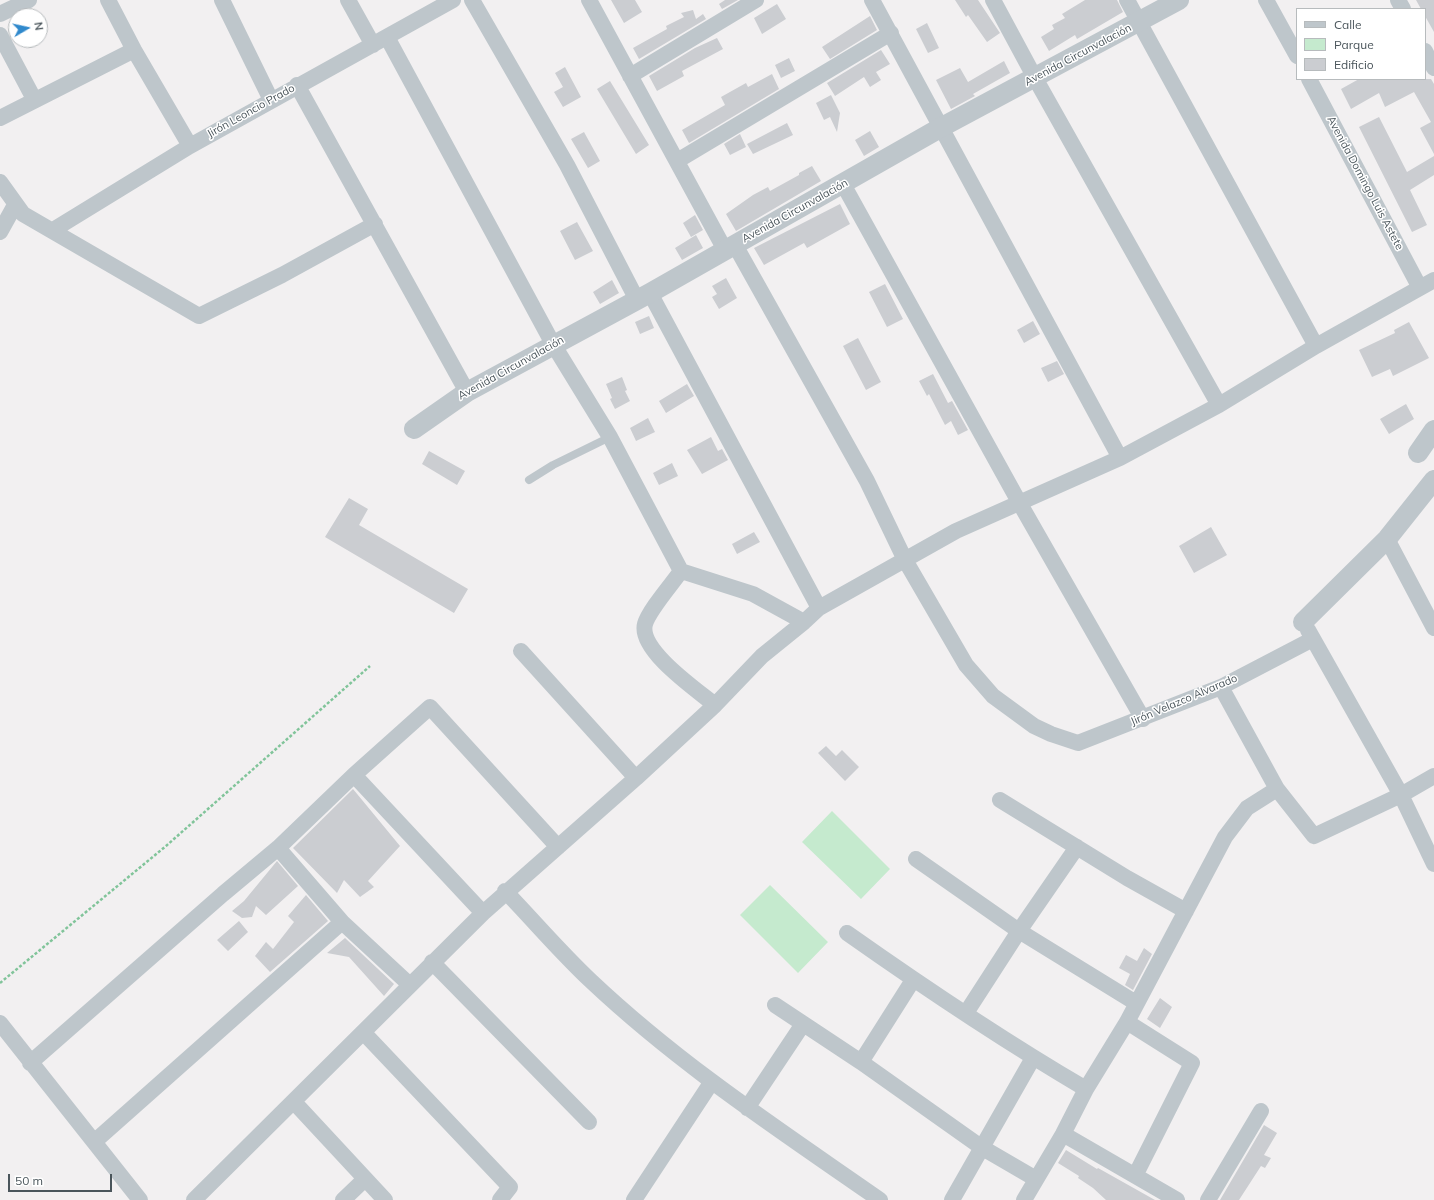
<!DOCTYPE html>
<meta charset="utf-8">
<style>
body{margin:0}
#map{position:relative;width:1434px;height:1200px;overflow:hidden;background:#f2f0f1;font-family:Mulish,sans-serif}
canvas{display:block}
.legend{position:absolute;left:1296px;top:8px;width:130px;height:72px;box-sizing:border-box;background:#fff;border:1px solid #b7bbbd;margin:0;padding:5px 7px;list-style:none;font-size:12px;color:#4a555b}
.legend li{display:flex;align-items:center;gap:8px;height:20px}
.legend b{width:20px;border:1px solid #b7bbbd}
.north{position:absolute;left:8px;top:8px;width:40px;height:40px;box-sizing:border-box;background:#fff;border:1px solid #b7bbbd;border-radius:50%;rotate:81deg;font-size:11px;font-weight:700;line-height:16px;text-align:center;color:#4a555b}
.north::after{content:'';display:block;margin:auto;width:14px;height:18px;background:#3089cc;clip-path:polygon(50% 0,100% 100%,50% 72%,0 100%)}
.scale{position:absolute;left:8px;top:1174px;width:104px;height:18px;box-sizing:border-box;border:2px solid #4a555b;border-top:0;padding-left:5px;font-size:12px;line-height:14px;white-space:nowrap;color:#4a555b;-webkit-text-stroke:3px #fff;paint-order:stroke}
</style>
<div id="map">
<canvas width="1434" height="1200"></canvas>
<ul class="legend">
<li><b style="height:5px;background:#bec6cb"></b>Calle</li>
<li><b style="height:11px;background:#c5eace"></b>Parque</li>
<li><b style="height:11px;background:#cbcdd1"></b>Edificio</li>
</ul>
<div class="north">N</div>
<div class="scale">50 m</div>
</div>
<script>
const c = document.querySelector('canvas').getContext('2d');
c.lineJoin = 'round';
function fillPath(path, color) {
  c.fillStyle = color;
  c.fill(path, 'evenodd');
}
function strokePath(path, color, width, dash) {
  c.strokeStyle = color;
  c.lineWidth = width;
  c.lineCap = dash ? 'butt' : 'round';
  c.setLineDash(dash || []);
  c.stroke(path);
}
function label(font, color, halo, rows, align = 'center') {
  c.font = font + ' Mulish,sans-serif';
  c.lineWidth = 3;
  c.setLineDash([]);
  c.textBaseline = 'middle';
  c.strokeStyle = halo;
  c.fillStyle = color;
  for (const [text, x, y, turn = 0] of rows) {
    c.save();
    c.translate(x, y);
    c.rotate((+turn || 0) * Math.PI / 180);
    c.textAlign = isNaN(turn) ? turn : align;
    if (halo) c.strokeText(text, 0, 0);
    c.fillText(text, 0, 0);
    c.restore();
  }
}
const green = new Path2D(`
 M832,811L890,869L861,899L802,842Z
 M770,885L828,942L798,973L740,915Z`);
const building = new Path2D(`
 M611,0H635L642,12L624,23Z
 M725,0H738L722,9L719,4Z
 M955,0H978L1000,33L987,42L968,15L966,17Z
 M1085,0H1117L1123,12L1077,39L1075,35L1049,51L1041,37L1054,29L1052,25L1065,18L1062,14Z
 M1416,0H1434V32L1425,16V9H1421Z
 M777,4L786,19L762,34L754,18Z
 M693,10L696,19L703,14L706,19L639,59L633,48L667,29L666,26L684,17L681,13Z
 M870,16L877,30L830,59L822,47Z
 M927,23L939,48L928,53L916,29Z
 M717,38L723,49L682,71L684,76L657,91L649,76L695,48Z
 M881,50L890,64L876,72L881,80L870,87L864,77L835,96L827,83Z
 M789,58L795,71L781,78L775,65Z
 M1004,61L1010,73L973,94L975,96L951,109L936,80L960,68L968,82Z
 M565,67L581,97L563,107L554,92L563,87L555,73Z
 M772,74L779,89L689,143L682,130L725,105L721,97L746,83L748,87Z
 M1359,79H1431L1434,84V154L1420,128L1431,122L1414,92L1385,107L1379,93L1351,109L1341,89Z
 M610,81L649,145L636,154L597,89Z
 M831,95L840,113L837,132L830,117L824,120L816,103Z
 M1379,117L1407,172L1434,156V175L1410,190L1427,225L1412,232L1359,127Z
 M787,123L793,135L753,154L747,144Z
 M870,131L879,147L864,156L855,140Z
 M584,132L600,161L588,168L571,139Z
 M740,134L746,147L730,155L724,144Z
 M812,166L821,181L736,231L726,214L753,195L768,187L770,191L799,175V173Z
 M840,204L850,224L807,248L804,243L764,265L754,248Z
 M695,215L703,230L691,237L683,223Z
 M577,222L593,251L575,260L560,231Z
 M696,235L703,248L682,260L675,248Z
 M726,278L737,298L719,309L712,297L717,294L712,286Z
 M612,280L619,293L600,304L593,292Z
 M885,284L903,319L887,327L869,292Z
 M649,316L654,328L640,334L635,322Z
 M1033,321L1040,334L1024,343L1017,330Z
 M1409,322L1429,358L1393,376L1390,369L1372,377L1359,350L1395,333L1394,330Z
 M858,338L881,382L866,390L843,346Z
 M1057,361L1064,374L1048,382L1041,368Z
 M933,374L948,403L952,401L968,430L958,435L951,421L945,425L929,394L927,396L919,381Z
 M622,377L627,390L625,391L630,401L615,409L610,399L612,398L606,384Z
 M687,384L694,396L666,413L659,401Z
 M1406,404L1414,419L1389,434L1380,419Z
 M648,418L655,432L636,441L630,428Z
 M711,437L718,451L722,449L728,460L702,474L687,450Z
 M429,451L465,471L457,485L422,464Z
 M672,463L678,476L659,485L653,473Z
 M349,498L368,509L359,525L468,589L454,613L325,537Z
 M1211,527L1227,555L1194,573L1179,546Z
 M754,532L760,542L737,554L732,544Z
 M826,746L836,756L842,750L859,767L845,781L818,753Z
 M353,789L400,846L368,881L374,887L360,897L344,880L337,893L293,848Z
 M277,861L298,886L266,915L256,906L252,917L242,918L232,911L244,901Z
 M306,895L328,921L270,972L255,956L266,942L273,949L294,922L288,916Z
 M239,921L248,932L228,951L217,940Z
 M345,938L394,984L384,996L349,957L327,953Z
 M1144,948L1152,954L1133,990L1125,985L1130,974L1119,968L1126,955L1137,961Z
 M1160,998L1172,1007L1160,1028L1147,1019Z
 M1264,1125L1277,1133L1264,1155L1271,1158L1265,1168L1261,1166L1239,1200H1220Z
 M1066,1150L1097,1169L1098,1168L1155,1200H1106L1093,1188L1078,1178L1079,1176L1058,1163Z`);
const path = new Path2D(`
 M0,983L166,846L370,666`);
const service = new Path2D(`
 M529,480L553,465L610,437`);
const minor = new Path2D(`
 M108,0L134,50L190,146
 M222,0L271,100
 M348,0L373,45
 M472,0L567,165L637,300
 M589,0L725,250
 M872,0L1120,458
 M993,0L1035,78L1219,405
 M1127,0L1316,346
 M1266,0L1297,56
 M1398,0L1403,9
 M0,14L29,0
 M0,35L34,99
 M387,37L553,344L610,437L681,571L753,594L804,622L819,608L956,531L1120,458L1219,405L1316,346L1434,280
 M1425,51L1434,68
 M630,76L756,0
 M1309,79L1420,288
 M297,85L467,392
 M0,118L134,50
 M677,161L891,33
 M0,182L23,214L199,316L282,275L375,224
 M843,184L1019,502L1143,719
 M53,230L190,146L453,0
 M0,232L15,205
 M735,245L867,481L905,560L966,665L993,696L1034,726L1051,734L1078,743L1221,687L1313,639
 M650,293L819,608
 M1387,539L1434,628
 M681,571C672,584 649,610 645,624C638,650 697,690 715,705
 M1308,630L1401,795L1434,864
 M521,651L636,778
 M1221,687L1277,789L1314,836L1401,795L1434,776
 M354,775L483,913
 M1000,800L1127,878L1186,911
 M278,848L342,922L410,985
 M916,859L1019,931L1136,1003
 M505,891C534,921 561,953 591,981C680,1065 781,1131 880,1200
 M847,933C925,988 1004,1041 1086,1089
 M432,962L589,1122
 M775,1005L861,1062L981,1147L1036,1179
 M966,1013L1019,931L1077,847
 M1127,1022L1192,1063L1136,1174
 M0,1023L140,1200
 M363,1032L510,1187L500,1200
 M861,1062L913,980
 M30,1063L223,894L278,848L354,775L430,707L558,847
 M294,1102L385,1200
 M747,1108L803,1024
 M1063,1134L1177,1200
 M94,1142L342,922
 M194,1200L483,913L636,778L715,705L762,656L804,622
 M343,1200L365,1179
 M634,1200L711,1083
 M952,1200L1033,1058
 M1024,1200L1063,1134L1086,1089L1127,1022L1225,837L1247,808L1277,789
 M1208,1200L1261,1111`);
const tertiary = new Path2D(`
 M414,429L467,392L650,293L940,128L1179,0
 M1418,453L1434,430
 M1303,622L1387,539L1434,480`);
const streetNames = [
 ["Avenida Circunvalación",1078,55,-28],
 ["Jirón Leoncio Prado",251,111,-29],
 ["Avenida Domingo Luis Astete",1365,183,62],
 ["Avenida Circunvalación",795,211,-29],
 ["Avenida Circunvalación",511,368,-29],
 ["Jirón Velazco Alvarado",1184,700,-23]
];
fillPath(green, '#c5eace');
fillPath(building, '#cbcdd1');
strokePath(path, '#81c49a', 2.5, [3, 2]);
strokePath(service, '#bec6cb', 8);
strokePath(minor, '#bec6cb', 16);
strokePath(tertiary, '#bec6cb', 20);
label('11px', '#4a555b', '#fff', streetNames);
</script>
